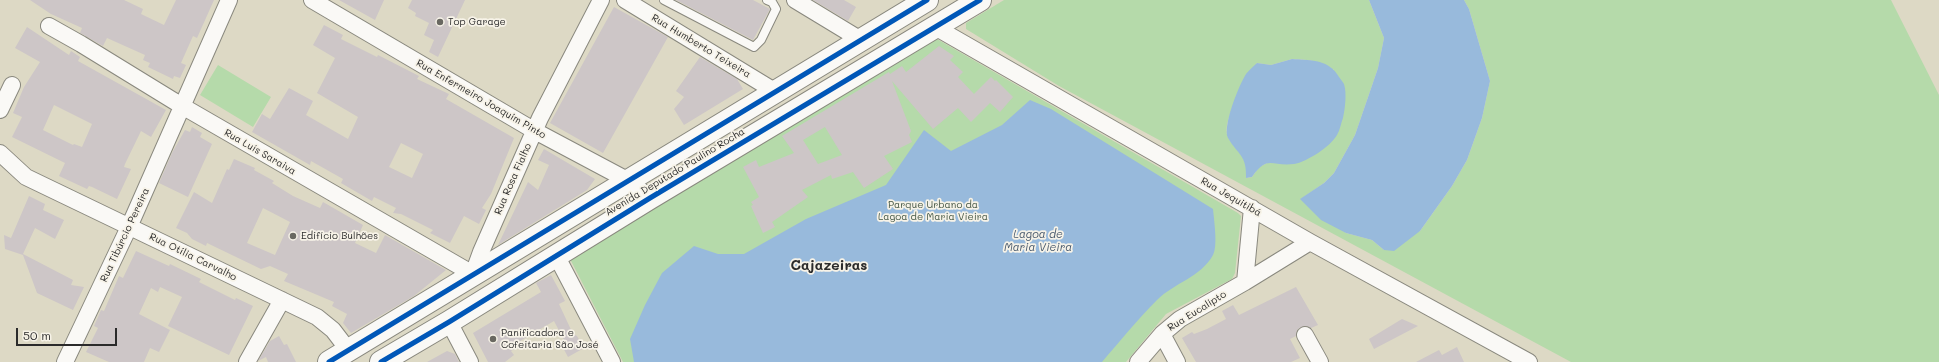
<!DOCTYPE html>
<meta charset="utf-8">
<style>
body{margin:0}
#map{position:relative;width:1939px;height:362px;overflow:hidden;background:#ddd9c5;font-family:Mali,sans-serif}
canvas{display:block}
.scale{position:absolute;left:16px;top:328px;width:101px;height:18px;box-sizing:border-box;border:2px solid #2b2b2b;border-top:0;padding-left:5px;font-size:12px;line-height:14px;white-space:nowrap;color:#2b2b2b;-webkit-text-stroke:3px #f7f3e8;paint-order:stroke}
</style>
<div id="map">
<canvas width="1939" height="362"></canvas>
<div class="scale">50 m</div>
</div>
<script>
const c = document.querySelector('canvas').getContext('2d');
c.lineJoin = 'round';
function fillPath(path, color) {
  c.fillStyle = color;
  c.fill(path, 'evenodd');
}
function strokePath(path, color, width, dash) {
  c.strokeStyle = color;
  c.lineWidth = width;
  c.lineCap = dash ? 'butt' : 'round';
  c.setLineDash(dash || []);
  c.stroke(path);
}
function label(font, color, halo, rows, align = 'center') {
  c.font = font + ' Mali,sans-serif';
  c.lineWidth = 3.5;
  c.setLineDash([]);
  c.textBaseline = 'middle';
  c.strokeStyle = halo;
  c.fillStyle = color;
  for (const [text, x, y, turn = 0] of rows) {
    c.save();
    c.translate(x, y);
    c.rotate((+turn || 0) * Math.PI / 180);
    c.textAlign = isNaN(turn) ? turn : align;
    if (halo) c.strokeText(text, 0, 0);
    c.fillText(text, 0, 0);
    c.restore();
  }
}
const green = new Path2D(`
 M1004,0H1369L1384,38L1378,68L1366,103L1355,135L1334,173L1324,183L1301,199L1346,233L1372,240L1384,250L1420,231L1452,186L1467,160L1482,118L1490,81L1469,9L1464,0H1891L1939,95V362H1571L1059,86L966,29V23ZM1292,59C1310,60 1319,60 1334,70L1267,163L1259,167L1252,177L1246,178C1246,175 1247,170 1246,166C1244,154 1233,147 1228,137C1220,121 1249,78 1257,63L1271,65Z
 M927,38L937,39L1238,213L1241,216L1235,273L1232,279L1166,314L1126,362H623L569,257Z
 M218,65L271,97L253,127L200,95Z`);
const water = new Path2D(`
 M1369,0H1464L1469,9L1490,81L1482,118L1467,160L1452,186L1420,231L1394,251L1384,250L1372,240L1346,233L1321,220L1300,199L1324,183L1334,173L1355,135L1366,103L1378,68L1384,38Z
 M1292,59C1308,60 1327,59 1337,74C1339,77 1342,81 1344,84C1347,93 1345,109 1343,118C1341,123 1340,130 1337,135C1331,146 1307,162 1294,164C1271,167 1268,154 1252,177L1246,178C1247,155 1238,155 1228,138C1222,127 1239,85 1246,74C1249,70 1253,67 1257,63L1271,65Z
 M1030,100L1051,109L1213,209C1214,220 1218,246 1213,255C1201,277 1174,283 1157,300C1138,319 1120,341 1102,362H634L630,339L645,305L662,273L694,246L718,254H744L806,219L886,185L924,130L951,151L1002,125Z`);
const building = new Path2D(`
 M30,0H124L143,9L141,14L164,25L176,0H214L197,38L193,36L181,63L186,65L180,78L174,76L173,79L148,67L150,63L143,60L145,55L107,38L103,46L80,33L82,28L51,14Z
 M339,0H384L375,20Z
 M412,0H465L438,57L429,52L434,40L424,35L429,23L415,16L416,13L408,8Z
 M676,0H753L770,9L753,40Z
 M813,0H844L856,7L848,21Z
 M614,7L668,37L603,153L550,123Z
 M324,25L343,35L341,39L377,57L378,55L419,76L417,79L449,94L446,99L514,138L491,194L482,208L486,210L479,224L464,216L450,243L430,233L433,230L401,214L393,213L396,208L374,197L372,201L341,183L343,179L311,161L310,165L252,132L262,114L270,119L289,88L313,101L306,115L348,139L358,117L317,93L335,58L313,45ZM401,143L423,154L412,178L389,167Z
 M27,27L69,55L71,51L80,57L78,61L166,110L151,137L141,131L125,164L124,167L131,169L117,199L92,187L89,186L87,189L59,176L65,163L12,137L22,117L13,113L24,87L40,62L15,48ZM54,105L92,124L82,147L74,144L73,145L43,130Z
 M939,46L954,56L950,60L963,72L958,77L974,94L991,77L995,81L996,80L1013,97L1000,112L990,103L971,122L958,108L933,129L892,81L911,131L909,135L912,142L884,156L893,169L864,188L853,172L832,179L831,175L802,190L808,197L772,222L775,227L763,233L751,206L753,205L751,202L759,197L743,167L756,160L759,167L794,153L782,136L889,72L890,74L902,66L906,72ZM825,127L842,155L818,164L803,140Z
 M700,57L737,79L743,89L684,125L674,109L684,97L676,91Z
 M192,127L202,133L200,137L212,144L188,197L159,183L172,153L185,130L190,132Z
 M544,149L595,179L587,190L498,245L528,182L538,190L549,165L538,160Z
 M234,159L255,168L254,170L274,181L272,183L293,196L320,208L323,202L363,225L355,243L376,253L385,235L446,270L414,296L351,333L343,323L347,314L332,306L334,302L284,281L288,274L270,266L261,269L207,243L206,246L192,239L187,233L176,228L194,192L212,203L227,169L229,170ZM263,208L290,222L275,255L247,243Z
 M29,196L45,204L43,210L64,220L55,239L35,228L23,254L73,280L71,285L84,287L73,310L37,293L23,255L5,249L4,235L11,238Z
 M136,251L169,266L170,264L201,279L199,282L235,300L236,298L253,306L229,355L168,326L182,297L160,287L158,292L151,288L139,314L170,330L159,352L150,348L144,362H109L86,352L98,328L94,326L101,310L104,311L119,276L123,278Z
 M551,275L565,301L559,304L573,334L577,336L584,348L568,357L561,344L565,342L554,321L515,344L516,348L511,351L514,355L505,362H488L473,333L541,292L536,283Z
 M1296,287L1318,325L1311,328L1306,326L1301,327L1297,330L1296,336L1290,339L1300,358L1291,362H1196L1182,338L1192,332L1194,334L1207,329L1226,319L1222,311L1233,305L1239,315Z
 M1402,319L1418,326L1374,349L1369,339Z
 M279,336L284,345L287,344L296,362H268L266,357L258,361L270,341Z
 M1457,347L1464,362H1416L1439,350L1442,355Z
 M447,351L455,354L459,362H427Z`);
const service = new Path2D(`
 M664,0L754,47L761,40L776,9L772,2L767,0`);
const minor = new Path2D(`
 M312,0L535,131L629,181L650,198
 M625,0L776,92
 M795,0L861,40
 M49,26L81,44L182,106L473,274L481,252L540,118L601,0
 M935,27L1310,242L1529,362
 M0,110L12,85
 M0,153L26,177L317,317L333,330L349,351
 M556,255L612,362
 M1245,282L1310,242
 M449,322L470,362
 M1162,334L1177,362
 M1305,335L1320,362
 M65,362L129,227L229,0
 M247,362L282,300
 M1138,362L1162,334L1180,319L1245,282L1252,208`);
const primary = new Path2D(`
 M329,362L927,0
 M381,362L449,322L650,198L980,0`);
const cycleway = new Path2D(`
 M329,362L927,0
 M381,362L449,322L650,198L980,0`);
const markers = [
 [440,22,4,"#696861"],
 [293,236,4,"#696861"],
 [493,339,4,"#696861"]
];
const poiNames = [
 ["Top Garage",448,22],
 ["Edifício Bulhões",301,236],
 ["Panificadora e",501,333],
 ["Cofeitaria São José",501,345]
];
const streetNames = [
 ["Rua Humberto Teixeira",701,46,31],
 ["Rua Enfermeiro Joaquim Pinto",481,99,30],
 ["Rua Luís Saraiva",260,152,30],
 ["Avenida Deputado Paulino Rocha",675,172,-31],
 ["Rua Rosa Fialho",513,179,-66],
 ["Rua Jequitibá",1231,197,30],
 ["Rua Tibúrcio Pereira",125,235,-65],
 ["Rua Otília Carvalho",193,257,26],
 ["Rua Eucalipto",1197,311,-32]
];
const parkNames = [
 ["Parque Urbano da",933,205],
 ["Lagoa de Maria Vieira",933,217]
];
const waterNames = [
 ["Lagoa de",1038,235],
 ["Maria Vieira",1038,248]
];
const districtNames = [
 ["Cajazeiras",829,266]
];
fillPath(green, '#b5daaa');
fillPath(water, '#98badc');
fillPath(building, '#cdc6c7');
strokePath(service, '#89887e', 10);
strokePath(minor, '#89887e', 18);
strokePath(primary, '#89887e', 24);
strokePath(service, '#faf9f6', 8);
strokePath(minor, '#faf9f6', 16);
strokePath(primary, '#faf9f6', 22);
strokePath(cycleway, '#0057b8', 5);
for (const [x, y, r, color] of markers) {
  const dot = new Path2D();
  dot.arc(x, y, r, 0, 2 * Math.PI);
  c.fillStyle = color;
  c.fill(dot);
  strokePath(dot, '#f7f3e8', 1.5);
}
label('10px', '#2b2b2b', '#f7f3e8', poiNames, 'left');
label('10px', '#2b2b2b', '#f7f3e8', streetNames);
label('10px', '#455745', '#f7f3e8', parkNames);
label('italic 11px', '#47586c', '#f7f3e8', waterNames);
label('bold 14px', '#2b2b2b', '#f7f3e8', districtNames);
</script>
